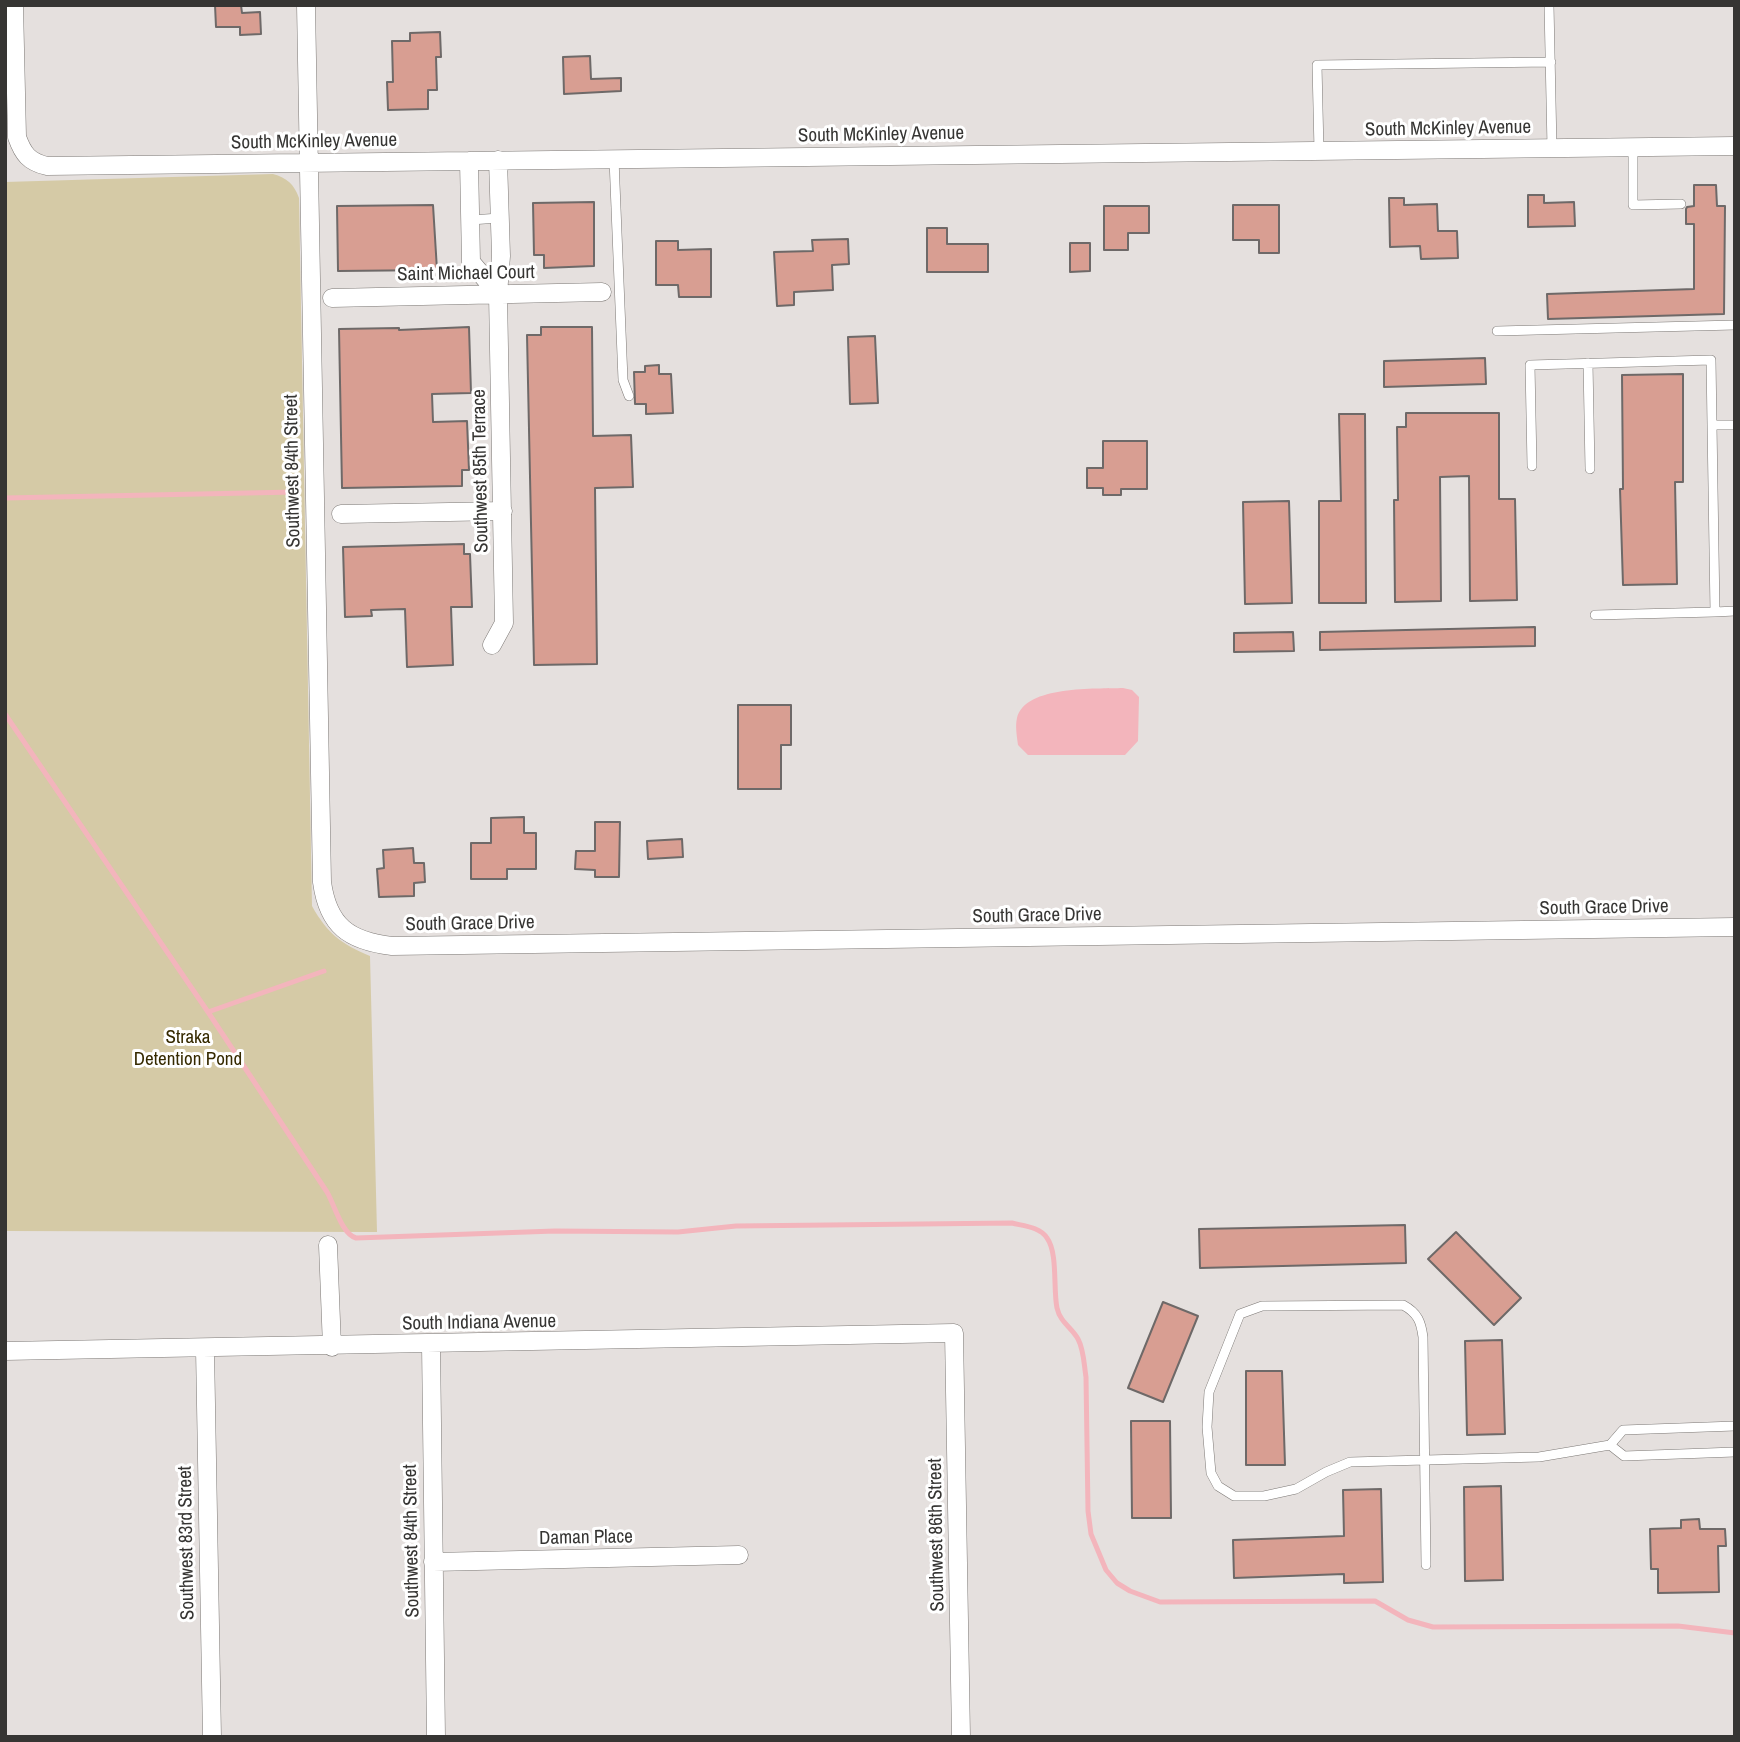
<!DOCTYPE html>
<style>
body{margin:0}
#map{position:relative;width:1740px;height:1742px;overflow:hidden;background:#e5e0de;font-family:"Archivo Narrow",sans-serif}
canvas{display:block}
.frame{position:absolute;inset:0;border:7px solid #363533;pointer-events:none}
</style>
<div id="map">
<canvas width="1740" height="1742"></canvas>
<div class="frame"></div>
</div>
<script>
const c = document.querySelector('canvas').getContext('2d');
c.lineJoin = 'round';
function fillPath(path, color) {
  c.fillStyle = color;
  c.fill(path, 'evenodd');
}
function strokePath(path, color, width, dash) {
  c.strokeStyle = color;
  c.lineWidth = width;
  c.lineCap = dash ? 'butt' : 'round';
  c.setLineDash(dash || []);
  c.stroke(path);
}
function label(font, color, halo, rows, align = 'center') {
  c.font = font + ' "Archivo Narrow",sans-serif';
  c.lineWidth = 6;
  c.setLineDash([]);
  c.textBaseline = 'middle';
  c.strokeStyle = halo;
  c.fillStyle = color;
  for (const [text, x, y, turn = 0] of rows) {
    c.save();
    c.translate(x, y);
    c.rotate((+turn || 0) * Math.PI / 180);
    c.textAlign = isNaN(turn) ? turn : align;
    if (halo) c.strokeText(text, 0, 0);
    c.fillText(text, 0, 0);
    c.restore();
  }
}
const green = new Path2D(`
 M273,174C287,178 294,184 299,198L312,906C327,933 341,944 370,956L377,1232L5,1231V182Z`);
const water = new Path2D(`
 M1123,688L1132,690L1139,697L1138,741L1125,755H1028L1018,745C1017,737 1015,726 1017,718C1025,685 1097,689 1123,688Z`);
const stream = new Path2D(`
 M5,498L296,492
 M5,714L208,1012L327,1192C335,1206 342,1234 356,1238L555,1231L678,1232L736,1226L1012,1223C1024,1226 1040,1227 1047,1238C1058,1253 1053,1289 1057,1308C1060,1322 1072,1328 1078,1339C1084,1350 1084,1365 1086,1377L1088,1511L1091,1534L1106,1570L1117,1583L1130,1591L1160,1602L1375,1601L1408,1620L1433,1627L1678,1626L1735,1633
 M208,1012L324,971`);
const building = new Path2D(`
 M215,5H241L242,13L260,12L261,34L240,35V27H216Z
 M440,32L441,57H436L437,90H428V109L388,110L387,82H393L392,41H410V33Z
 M590,56L591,79L621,78V91L564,94L563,57Z
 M1694,185H1716L1717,206H1725L1724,314L1548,319L1547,294L1694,289V224H1686V209L1687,207L1694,206Z
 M1528,195H1544V203L1574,202L1575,226L1528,227Z
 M1389,198H1404V205L1437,204L1438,231H1457L1458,258L1421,259L1420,246L1390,247Z
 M594,202V266L544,268V255H534L533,203Z
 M433,205L437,270L338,271L337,206Z
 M1233,205H1279V253H1259V240H1233Z
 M1104,206H1149V233H1128V250H1104Z
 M927,228H947V244H988V272H927Z
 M848,239L849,264L832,265L833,290L794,292V305L777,306L774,252L813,251L812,240Z
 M656,241H678V250L711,249V297H679L678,285H656Z
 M1070,243H1090V271L1070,272Z
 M469,327L471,393L432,394L433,422L467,421L469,470H462V486L342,488L339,329L399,328V330Z
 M541,327H592L593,436L631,435L633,487L595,488L597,664L534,665L527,335H541Z
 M875,336L878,403L850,404L848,337Z
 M1485,358L1486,384L1384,387V361Z
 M659,365V374H671L673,413L646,414V404H635L634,372H645V366Z
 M1683,374V482H1675L1677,584L1623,585L1620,489H1623L1622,375Z
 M1406,413H1499V499H1515L1517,600L1470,601L1469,476L1440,477L1441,601L1395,602L1394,500H1398L1397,427H1406Z
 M1339,414H1365L1366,603H1319V501H1341Z
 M1103,441H1147V489H1121V495H1103V488H1087V468H1103Z
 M1289,501L1292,603L1245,604L1243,502Z
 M464,544V554H470L472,607H451L453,665L407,667L405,609L371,610L372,616L345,617L343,547Z
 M1535,627V646L1320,650V632Z
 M1293,632L1294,651L1234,652V633Z
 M738,705H791V745H781V789H738Z
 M524,817V833H536V869H507V879H471V843H491V818Z
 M595,822H620L619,877H595V870L575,869L576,851H595Z
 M682,839L683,857L648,859L647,841Z
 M413,848L414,863H424L425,882L414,883V896L379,897L377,869L384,868L383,850Z
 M1405,1225L1406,1263L1200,1268L1199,1229Z
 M1456,1232L1521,1298L1494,1325L1428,1259Z
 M1163,1302L1198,1316L1163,1402L1128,1388Z
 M1502,1340L1505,1434L1467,1435L1465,1341Z
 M1246,1371H1282L1285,1465H1246Z
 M1131,1421H1170L1171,1518H1132Z
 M1501,1486L1503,1580L1465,1581L1464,1487Z
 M1381,1489L1383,1582L1344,1583V1574L1234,1578L1233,1540L1344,1536L1343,1490Z
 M1699,1519L1700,1529H1725L1726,1546H1718L1719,1592L1658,1593V1569H1651L1650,1529L1681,1528V1520Z`);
const lane = new Path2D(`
 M1549,5L1552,148
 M1633,147V205L1681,204
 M1319,151L1317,65L1551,62
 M614,159L623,380L629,396
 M470,220L500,218
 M1497,331L1735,325
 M1588,363L1590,469
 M1712,425L1715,612L1735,611
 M1532,466L1530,365L1711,360L1712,425H1735
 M1595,615L1715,612
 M1735,1426L1623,1430L1610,1445L1624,1456L1735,1452
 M1426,1565L1423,1337C1421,1322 1418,1313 1403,1305L1262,1306L1240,1314L1209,1392L1207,1427L1211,1473L1218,1486L1234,1496H1264L1296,1489L1326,1472L1350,1462L1539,1457L1610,1445`);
const street = new Path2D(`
 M14,5L17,137C23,154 29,162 47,166L1735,146
 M306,5L322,882C328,926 349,941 392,946L1735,927
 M469,161L471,262L498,294
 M332,298L602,292
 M341,514L503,511
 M492,645L504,623L498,294L501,256L498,160
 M328,1245L332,1347
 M431,1345L436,1737
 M205,1349L212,1737
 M5,1351L954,1333L961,1737
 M433,1562L739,1555`);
const streetNames = [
 ["South McKinley Avenue",1448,129,-1],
 ["South McKinley Avenue",881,135,-1],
 ["South McKinley Avenue",314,142,-1],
 ["Saint Michael Court",466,274,-1],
 ["Southwest 84th Street",293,471,-91],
 ["Southwest 85th Terrace",481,471,-91],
 ["South Grace Drive",1604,908,-1],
 ["South Grace Drive",1037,916,-1],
 ["South Grace Drive",470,924,-1],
 ["South Indiana Avenue",479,1323,-1],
 ["Southwest 86th Street",937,1535,-91],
 ["Daman Place",586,1538,-1],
 ["Southwest 84th Street",412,1541,-91],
 ["Southwest 83rd Street",187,1543,-91]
];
const parkNames = [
 ["Straka",188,1038],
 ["Detention Pond",188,1060]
];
fillPath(green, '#d5caa6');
fillPath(water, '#f3b5bc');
strokePath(stream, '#f3b5bc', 5);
fillPath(building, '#d89e92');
strokePath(building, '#6e6968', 2);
strokePath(lane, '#7c7875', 10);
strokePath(street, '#7c7875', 19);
strokePath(lane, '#fff', 9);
strokePath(street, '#fff', 18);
label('19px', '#363533', '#fff', streetNames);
label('19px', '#362a00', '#fff', parkNames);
</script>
